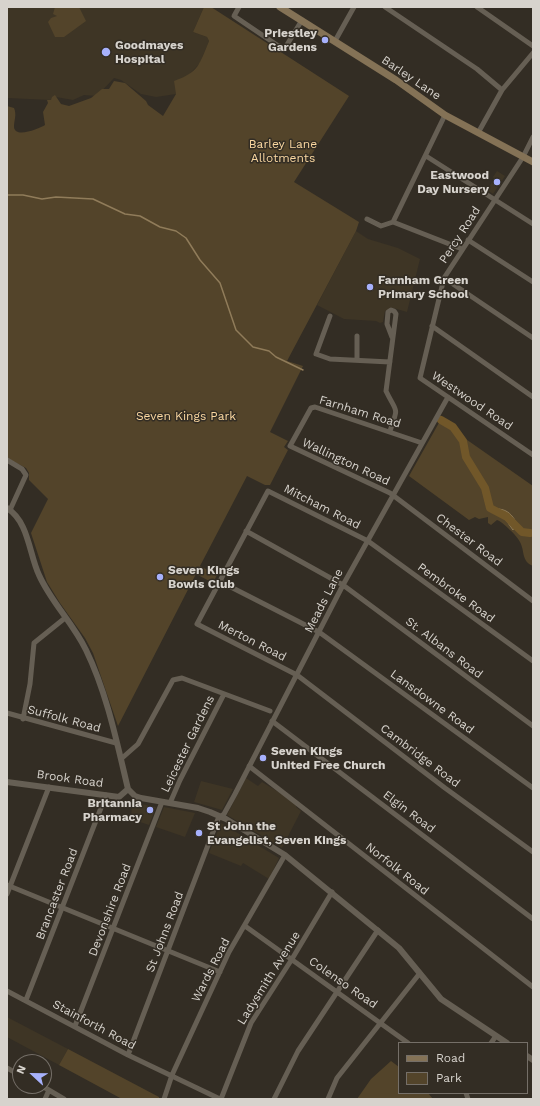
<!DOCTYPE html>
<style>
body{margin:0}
#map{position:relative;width:540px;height:1106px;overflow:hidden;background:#332d24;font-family:"Work Sans",sans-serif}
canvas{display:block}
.frame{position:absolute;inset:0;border:8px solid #d7d3cd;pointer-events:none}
.legend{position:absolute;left:398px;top:1042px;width:130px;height:52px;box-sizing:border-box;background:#332d24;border:1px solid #756f68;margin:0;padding:5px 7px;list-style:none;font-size:12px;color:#d7d3cd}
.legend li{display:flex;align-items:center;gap:8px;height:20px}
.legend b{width:20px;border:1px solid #756f68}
.north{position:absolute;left:12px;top:1054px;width:40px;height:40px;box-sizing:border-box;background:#332d24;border:1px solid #756f68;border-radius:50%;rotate:292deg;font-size:11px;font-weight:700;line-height:16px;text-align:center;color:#d7d3cd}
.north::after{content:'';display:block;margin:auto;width:14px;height:18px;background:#a7b1fc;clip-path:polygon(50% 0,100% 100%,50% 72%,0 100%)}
</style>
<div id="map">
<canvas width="540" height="1106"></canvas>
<div class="frame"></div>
<ul class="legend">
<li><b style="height:5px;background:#847256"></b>Road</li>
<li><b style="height:11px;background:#53442a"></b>Park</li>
</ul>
<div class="north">N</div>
</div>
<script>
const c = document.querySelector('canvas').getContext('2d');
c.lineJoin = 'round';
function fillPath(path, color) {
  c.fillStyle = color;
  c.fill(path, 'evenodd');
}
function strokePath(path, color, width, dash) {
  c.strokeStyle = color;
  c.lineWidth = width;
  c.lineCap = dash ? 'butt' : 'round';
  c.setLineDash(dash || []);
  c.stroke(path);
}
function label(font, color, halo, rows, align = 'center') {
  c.font = font + ' "Work Sans",sans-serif';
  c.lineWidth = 3;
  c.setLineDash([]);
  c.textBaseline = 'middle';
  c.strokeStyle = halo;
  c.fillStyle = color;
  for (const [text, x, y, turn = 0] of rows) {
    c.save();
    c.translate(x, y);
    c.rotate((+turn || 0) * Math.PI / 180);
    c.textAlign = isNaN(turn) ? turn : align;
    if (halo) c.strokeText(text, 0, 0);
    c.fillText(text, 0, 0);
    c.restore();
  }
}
const built = new Path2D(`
 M7,7H204L193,32L207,37L209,41L200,63L187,77L183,78L176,94L156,97L141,94L121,80L114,78L97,96L84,95L73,100L56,97L51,100L7,98Z
 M497,171L505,176L493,194L487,190L494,179L493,177Z
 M356,231L368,239L398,248L420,259L407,312L393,308L385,311L383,322L380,323L376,321L344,319L317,305Z
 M246,778L258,786L262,782L297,803L296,807L301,811L282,848L227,815Z
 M201,781L233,789L222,810L194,802Z
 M132,802L156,807L149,825L131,819Z
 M164,807L195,813L185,837L156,827Z
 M221,823L279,858L269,879L243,863L241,866L209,853Z
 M7,1017L68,1049L59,1065L7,1037Z`);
const green = new Path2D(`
 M55,7H79L86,21L64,37H55L48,22L51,18L57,16L53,14Z
 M204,7H211L349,96L294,182L359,222L356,231L287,361L303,366L270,432L288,441L284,447L288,450L270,485H265L247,476L200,566L217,575L213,583L196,574L118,726L93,653L85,638L60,603L47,582L31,533L48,499L29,480V473L26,468L7,458V106L14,108C17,115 14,120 14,127C15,139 40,128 45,125L43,112L48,103L47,100H51L52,97L55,95L61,104L69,106L91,98L102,89H109L114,81L125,83L146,101L148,105L163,116L176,94L174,81C199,72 199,65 209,41L207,37L193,32Z
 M440,421L533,486V566C521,561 525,551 520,542C518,537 503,522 497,520L491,525L488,523V517L479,519L475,517L469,520L409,476Z
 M68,1049L159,1097V1099H122L59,1065Z
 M391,1061L399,1067V1093H428L433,1099H357L371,1079Z`);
const water = new Path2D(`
 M499,509C508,510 512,515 516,522L513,530L506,520L497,514Z`);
const stream = new Path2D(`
 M7,195H23L42,199L56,197L93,199L125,214L140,216L160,227L176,231L186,238L200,260L220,283L236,330L253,347L269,351L276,357L303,370`);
const river = new Path2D(`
 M441,420L453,427L463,441L466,457L485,488L490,508L507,517L522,532L530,533`);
const minor = new Path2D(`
 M239,7L234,16L277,45L285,48L302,20
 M385,7L477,69L502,90
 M477,7L533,46
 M335,41L354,7
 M445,115L393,222L462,249
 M478,133L502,90L533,53
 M533,137L523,157L444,278L420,378L533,455
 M426,156L533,224
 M367,219L381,226L393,222
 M468,240L533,282
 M444,278L533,338
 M330,316L316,354L330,359L390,362
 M432,326L533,397
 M357,359V336
 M390,431C399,405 397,414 386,391L396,314L394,311L391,310L388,312L387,324L392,337
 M422,443L315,407L311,408L290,446L390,493L533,601
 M7,460L22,469L26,475L10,510
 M246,531L343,585L533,726
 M219,581L319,632L533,788
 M533,661L368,541L268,491L197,624L297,675L445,788L533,852
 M7,713L116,743
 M23,719L30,684L34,643L65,618
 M272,721L533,919
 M121,759L138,744L173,680L182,678L270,711
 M249,766L533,987
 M170,803L180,780L224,694
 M7,885L220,972
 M7,894L49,787
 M245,926L408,1043
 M7,991L128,1055L220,1099
 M26,1000L106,795
 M75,1026L162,802
 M491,1043L496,1036
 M128,1055L218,819L224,814L235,794L343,585L448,397
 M7,1068L20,1075
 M42,1086L64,1099
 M466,1093L468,1099
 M45,1099L49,1090
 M164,1099L172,1075L229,952L285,855
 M221,1099L251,1023L292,959L332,892
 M274,1099L298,1051L378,930
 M328,1099L337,1078L420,973`);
const tertiary = new Path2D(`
 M7,508C29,522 29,554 39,575C51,602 73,623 86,650C107,693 117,743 128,789L135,796L141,798L198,808L210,812L226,819L285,855L399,948L441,999L507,1043
 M7,782L119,797L128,789
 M527,1056L533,1060`);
const secondary = new Path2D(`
 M280,7L396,80L445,115L533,162`);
const markers = [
 [325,40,4,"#a7b1fc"],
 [106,52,5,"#a7b1fc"],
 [497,182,4,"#a7b1fc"],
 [370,287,4,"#a7b1fc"],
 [160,577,4,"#a7b1fc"],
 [263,758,4,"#a7b1fc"],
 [150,810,4,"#a7b1fc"],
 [199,833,4,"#a7b1fc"]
];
const poiNames = [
 ["Priestley",317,33,"right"],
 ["Gardens",317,47,"right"],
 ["Goodmayes",115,45],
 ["Hospital",115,59],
 ["Eastwood",489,175,"right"],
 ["Day Nursery",489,189,"right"],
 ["Farnham Green",378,280],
 ["Primary School",378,294],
 ["Seven Kings",168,570],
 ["Bowls Club",168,584],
 ["Seven Kings",271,751],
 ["United Free Church",271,765],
 ["Britannia",142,803,"right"],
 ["Pharmacy",142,817,"right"],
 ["St John the",207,826],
 ["Evangelist, Seven Kings",207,840]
];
const streetNames = [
 ["Barley Lane",411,78,34],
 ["Percy Road",460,235,-57],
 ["Westwood Road",472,401,34],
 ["Farnham Road",360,412,17],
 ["Wallington Road",346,462,25],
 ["Mitcham Road",322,507,27],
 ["Chester Road",469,540,37],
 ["Pembroke Road",456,593,36],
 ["Meads Lane",324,601,-63],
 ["Merton Road",252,641,27],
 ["St. Albans Road",444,648,37],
 ["Lansdowne Road",432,702,36],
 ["Suffolk Road",64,719,15],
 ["Leicester Gardens",188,744,-64],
 ["Cambridge Road",420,756,37],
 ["Brook Road",70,779,8],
 ["Elgin Road",409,812,37],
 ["Norfolk Road",397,869,38],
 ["Brancaster Road",57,894,-69],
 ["Devonshire Road",110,910,-69],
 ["St Johns Road",165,932,-69],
 ["Wards Road",211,970,-63],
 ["Ladysmith Avenue",269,978,-58],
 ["Colenso Road",343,983,35],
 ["Stainforth Road",94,1025,28]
];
const parkNames = [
 ["Barley Lane",283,144],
 ["Allotments",283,158],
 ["Seven Kings Park",186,416]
];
fillPath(built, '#3e3525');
fillPath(green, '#53442a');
fillPath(water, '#715729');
strokePath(water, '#907c5a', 1);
strokePath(stream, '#907c5a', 1.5);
strokePath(river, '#715729', 8);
strokePath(minor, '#665f54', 5);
strokePath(tertiary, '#665f54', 6);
strokePath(secondary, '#847256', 7);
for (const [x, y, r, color] of markers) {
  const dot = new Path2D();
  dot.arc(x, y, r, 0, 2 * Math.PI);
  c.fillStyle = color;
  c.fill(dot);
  strokePath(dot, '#332d24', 1.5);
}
label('bold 12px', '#d7d3cd', '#332d24', poiNames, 'left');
label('12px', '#d7d3cd', '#332d24', streetNames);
label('12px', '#fad7a0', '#332d24', parkNames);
</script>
